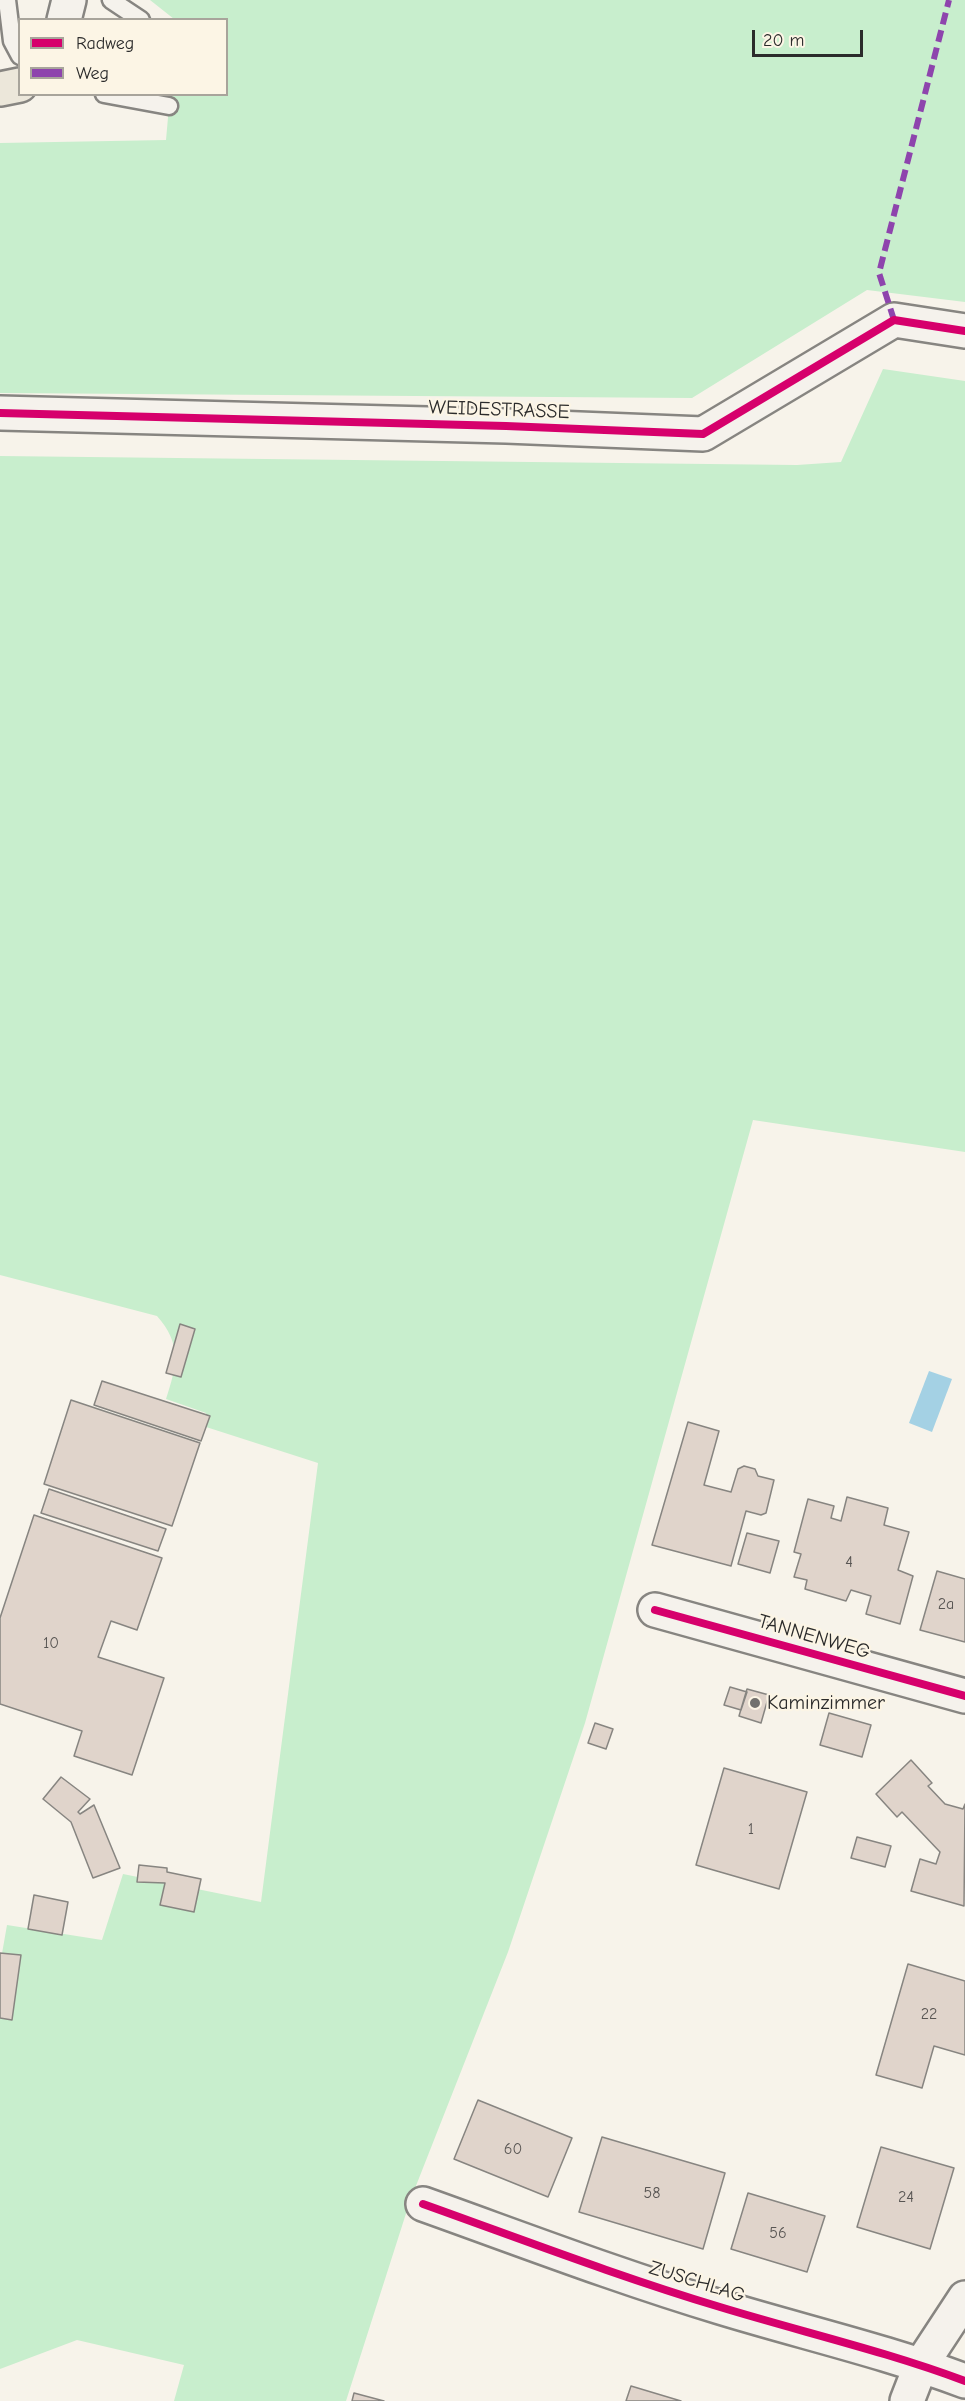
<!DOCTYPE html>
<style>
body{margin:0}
#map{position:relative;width:965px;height:2401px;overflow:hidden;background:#f7f3ea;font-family:"Comic Neue",sans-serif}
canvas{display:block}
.legend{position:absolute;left:18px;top:18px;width:210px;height:78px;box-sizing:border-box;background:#fcf5e5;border:2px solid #a8a49b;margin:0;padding:8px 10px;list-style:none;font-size:18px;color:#2b2b2b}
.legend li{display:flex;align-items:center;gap:12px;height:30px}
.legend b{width:30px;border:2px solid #a8a49b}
.scale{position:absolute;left:752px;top:30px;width:111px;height:27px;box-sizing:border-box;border:3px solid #2b2b2b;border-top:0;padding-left:8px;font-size:18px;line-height:21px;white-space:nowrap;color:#2b2b2b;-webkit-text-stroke:4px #fcf5e5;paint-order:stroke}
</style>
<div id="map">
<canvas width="965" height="2401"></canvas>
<ul class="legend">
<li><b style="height:8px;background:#d6006c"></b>Radweg</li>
<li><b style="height:8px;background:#8e44ad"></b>Weg</li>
</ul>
<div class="scale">20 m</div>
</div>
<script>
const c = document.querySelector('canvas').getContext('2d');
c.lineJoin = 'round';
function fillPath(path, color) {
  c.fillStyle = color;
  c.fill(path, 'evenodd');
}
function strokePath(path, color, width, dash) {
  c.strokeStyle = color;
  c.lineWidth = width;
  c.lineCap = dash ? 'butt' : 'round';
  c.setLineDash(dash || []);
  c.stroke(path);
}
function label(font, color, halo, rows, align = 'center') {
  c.font = font + ' "Comic Neue",sans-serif';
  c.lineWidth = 4.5;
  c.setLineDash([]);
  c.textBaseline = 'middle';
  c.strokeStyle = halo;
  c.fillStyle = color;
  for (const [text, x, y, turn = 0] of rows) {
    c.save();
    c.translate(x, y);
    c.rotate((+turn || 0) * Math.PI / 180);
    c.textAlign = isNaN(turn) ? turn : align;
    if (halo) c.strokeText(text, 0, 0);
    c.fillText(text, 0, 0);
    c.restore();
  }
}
const green = new Path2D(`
 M150,0H965V302L867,290L692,398L0,393V143L166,140L170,95L226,94V20L174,19Z
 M883,369L965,381V1152L753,1120L585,1723L508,1952L410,2201L346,2401H174L184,2365L77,2340L0,2369V1965L7,1925L102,1940L123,1874L261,1902L318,1463L203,1426L206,1413L166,1399C177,1366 182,1344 157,1316L0,1275V456L797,465L841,462Z`);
const water = new Path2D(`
 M929,1371L952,1379L932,1432L909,1423Z`);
const building = new Path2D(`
 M180,1324L195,1329L181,1377L166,1373Z
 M102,1381L210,1416L201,1441L94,1405Z
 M71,1400L200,1443L172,1526L44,1484Z
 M688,1422L719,1431L704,1485L731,1492L738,1469L744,1466L755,1469L758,1476L774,1480L766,1513L761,1515L746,1511L731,1566L652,1545Z
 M49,1489L166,1529L158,1551L41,1513Z
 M847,1497L888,1508L884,1525L909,1532L898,1570L913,1576L900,1624L866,1614L871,1596L851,1590L846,1601L805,1589L807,1580L794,1577L801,1554L794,1552L808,1499L834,1506L831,1518L841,1521Z
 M34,1515L162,1558L137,1630L111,1621L98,1657L164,1678L132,1775L74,1756L82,1731L0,1704V1618Z
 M747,1533L779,1541L770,1573L738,1564Z
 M937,1571L965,1579V1642L920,1630Z
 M730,1687L747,1692L741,1710L724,1705Z
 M747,1689L769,1695L761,1723L739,1716Z
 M829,1713L871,1725L862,1757L820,1745Z
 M595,1723L613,1729L606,1749L588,1743Z
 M911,1760L932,1783L928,1786L945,1804L963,1809L965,1804L964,1906L911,1891L920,1859L936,1864L940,1852L902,1812L897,1817L876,1794Z
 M724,1768L807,1792L779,1889L696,1865Z
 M61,1777L90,1799L78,1812L80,1814L94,1805L120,1868L93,1878L71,1822L43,1799Z
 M857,1837L891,1846L885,1867L851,1858Z
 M139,1865L167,1868V1872L201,1879L194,1912L160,1905L165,1883L137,1882Z
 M34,1895L68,1902L62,1935L28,1929Z
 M0,1953L21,1955L12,2020L0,2018Z
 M908,1964L965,1981V2055L934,2046L922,2088L876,2075Z
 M478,2100L572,2138L548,2197L454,2159Z
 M602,2137L725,2173L703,2249L579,2212Z
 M881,2147L954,2168L930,2249L857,2227Z
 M748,2193L825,2216L807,2272L731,2249Z
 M631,2386L681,2401H626Z
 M354,2393L384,2401H352Z`);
const lane = new Path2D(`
 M7,0L12,41L20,56
 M111,0L141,20
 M104,94L169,106`);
const street = new Path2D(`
 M0,413L506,426L703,434L894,320L965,331
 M655,1610L965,1696
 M423,2204C521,2239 620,2277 720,2307C802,2332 885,2351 965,2381
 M907,2401L921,2365L965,2298`);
const secondary = new Path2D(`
 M64,20L69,0`);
const highway = new Path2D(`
 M0,89L20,85`);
const quiet = new Path2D(`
 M894,320L879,273L949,0`);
const cycleway = new Path2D(`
 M0,413L506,426L703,434L894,320L965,331
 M655,1610L965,1696
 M423,2204C521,2239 620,2277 720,2307C802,2332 885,2351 965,2381`);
const markers = [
 [755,1703,6,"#72716e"]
];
const numberNames = [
 ["4",849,1562],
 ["2a",946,1604],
 ["10",51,1643],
 ["1",751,1829],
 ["22",929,2014],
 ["60",513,2149],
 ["58",652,2193],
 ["24",906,2197],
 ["56",778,2233]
];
const streetNames = [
 ["WEIDESTRASSE",499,410,2],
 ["TANNENWEG",814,1637,16],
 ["ZUSCHLAG",697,2282,17]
];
const poiNames = [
 ["Kaminzimmer",767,1703]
];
fillPath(green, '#c8eecd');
fillPath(water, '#a4d1e4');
fillPath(building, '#e0d4cb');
strokePath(building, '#878581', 1.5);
strokePath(lane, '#878581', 21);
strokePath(street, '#878581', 38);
strokePath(secondary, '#878581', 38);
strokePath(highway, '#878581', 38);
strokePath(lane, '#f5f2ec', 16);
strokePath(street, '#f5f2ec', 33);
strokePath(secondary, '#f5f2ec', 33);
strokePath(highway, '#ece7da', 33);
strokePath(quiet, '#8e44ad', 6, [12, 6]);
strokePath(cycleway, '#d6006c', 8);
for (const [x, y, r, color] of markers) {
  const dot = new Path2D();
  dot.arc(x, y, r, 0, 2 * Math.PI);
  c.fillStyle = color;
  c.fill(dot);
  strokePath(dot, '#fcf5e5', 2);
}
label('16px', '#585553', null, numberNames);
label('20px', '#2b2b2b', '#fcf5e5', streetNames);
label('20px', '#2b2b2b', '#fcf5e5', poiNames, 'left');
</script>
